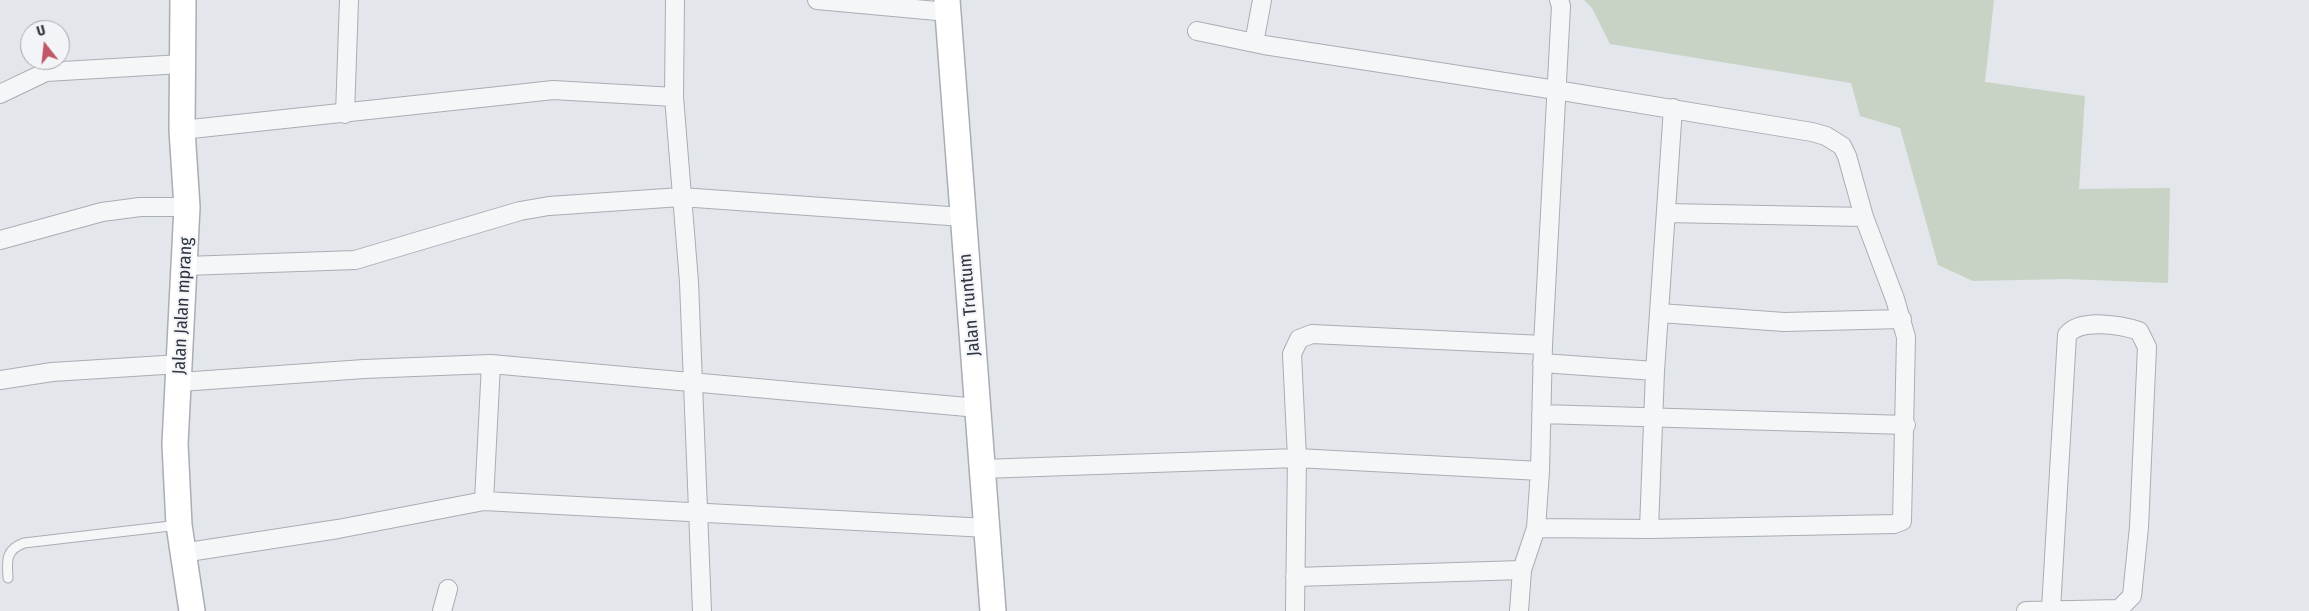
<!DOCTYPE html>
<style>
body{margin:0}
#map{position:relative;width:2309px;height:611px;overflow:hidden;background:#e3e6ea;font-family:"Fira Sans Condensed",sans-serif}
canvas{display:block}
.north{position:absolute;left:20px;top:20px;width:50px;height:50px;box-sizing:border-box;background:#f3f4f7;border:1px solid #a4a7ae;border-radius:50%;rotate:344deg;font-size:14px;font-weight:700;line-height:20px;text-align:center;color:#2d3440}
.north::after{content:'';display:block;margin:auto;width:18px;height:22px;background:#c05667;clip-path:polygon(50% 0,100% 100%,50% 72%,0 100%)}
</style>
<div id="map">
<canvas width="2309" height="611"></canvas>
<div class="north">U</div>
</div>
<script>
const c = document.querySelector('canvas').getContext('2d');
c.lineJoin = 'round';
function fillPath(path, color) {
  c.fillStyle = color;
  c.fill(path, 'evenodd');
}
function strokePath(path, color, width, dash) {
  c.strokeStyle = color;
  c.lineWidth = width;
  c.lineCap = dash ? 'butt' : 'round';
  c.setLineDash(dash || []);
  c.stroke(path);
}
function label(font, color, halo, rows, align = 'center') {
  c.font = font + ' "Fira Sans Condensed",sans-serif';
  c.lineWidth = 4;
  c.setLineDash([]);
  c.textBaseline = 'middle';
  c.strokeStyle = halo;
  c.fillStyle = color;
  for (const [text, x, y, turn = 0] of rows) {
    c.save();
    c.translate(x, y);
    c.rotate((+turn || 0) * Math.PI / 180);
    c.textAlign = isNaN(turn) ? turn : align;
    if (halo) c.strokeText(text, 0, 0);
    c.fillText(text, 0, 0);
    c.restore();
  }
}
const green = new Path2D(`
 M1584,0H1994L1985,82L2085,96L2079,189L2170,188L2168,283L2066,279L1973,281L1938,265L1900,128L1860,116L1851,83L1610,44L1592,8Z`);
const lane = new Path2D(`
 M8,578C7,561 5,550 24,543L179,525`);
const street = new Path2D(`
 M675,0L674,97L689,282L702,611
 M817,0L948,12
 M1197,31L1264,45L1556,90L1812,132L1826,136L1842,146L1847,156L1864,217L1895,299L1906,337L1902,521L1894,524L1649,529L1536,528
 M1254,43L1262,0
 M0,94L46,72L182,64
 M345,114L349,0
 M182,130L508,95L553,90L674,97
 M1667,213L1864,217
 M0,240L102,212L140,207H187
 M186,266L355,260L520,211L549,206L681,197L963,217
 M1660,313L1784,322L1902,319
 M1542,363L1655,371
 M0,380L52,372L180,364
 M180,382L364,369L491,364L978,408
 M1541,414L1906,425
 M982,469L1297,458L1540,471
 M484,501L491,364
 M1649,529L1655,371L1673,108
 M182,553L338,529L484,501L987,528
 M1295,577L1522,570
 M442,611L448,589
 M1295,611L1297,458L1292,354L1299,339L1312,334L1543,345
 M1519,611L1522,570L1536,528L1540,471L1543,345L1561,6L1559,0
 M2026,611L2119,609L2132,596L2139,527L2147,347L2139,331C2121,325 2080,318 2067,335L2051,609`);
const secondary = new Path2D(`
 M183,0L182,130L187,207L175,444L179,525L192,611
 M947,0L993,611`);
const streetNames = [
 ["Jalan Truntum",970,305,-95],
 ["Jalan Jalan mprang",183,306,-87]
];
fillPath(green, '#c9d3c5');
strokePath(lane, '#a9adb4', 11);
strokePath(street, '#a9adb4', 20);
strokePath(secondary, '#a9adb4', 28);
strokePath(lane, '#f5f6f8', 9);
strokePath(street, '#f5f6f8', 18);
strokePath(secondary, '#fff', 25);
label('18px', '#2d3440', '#f3f4f7', streetNames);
</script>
